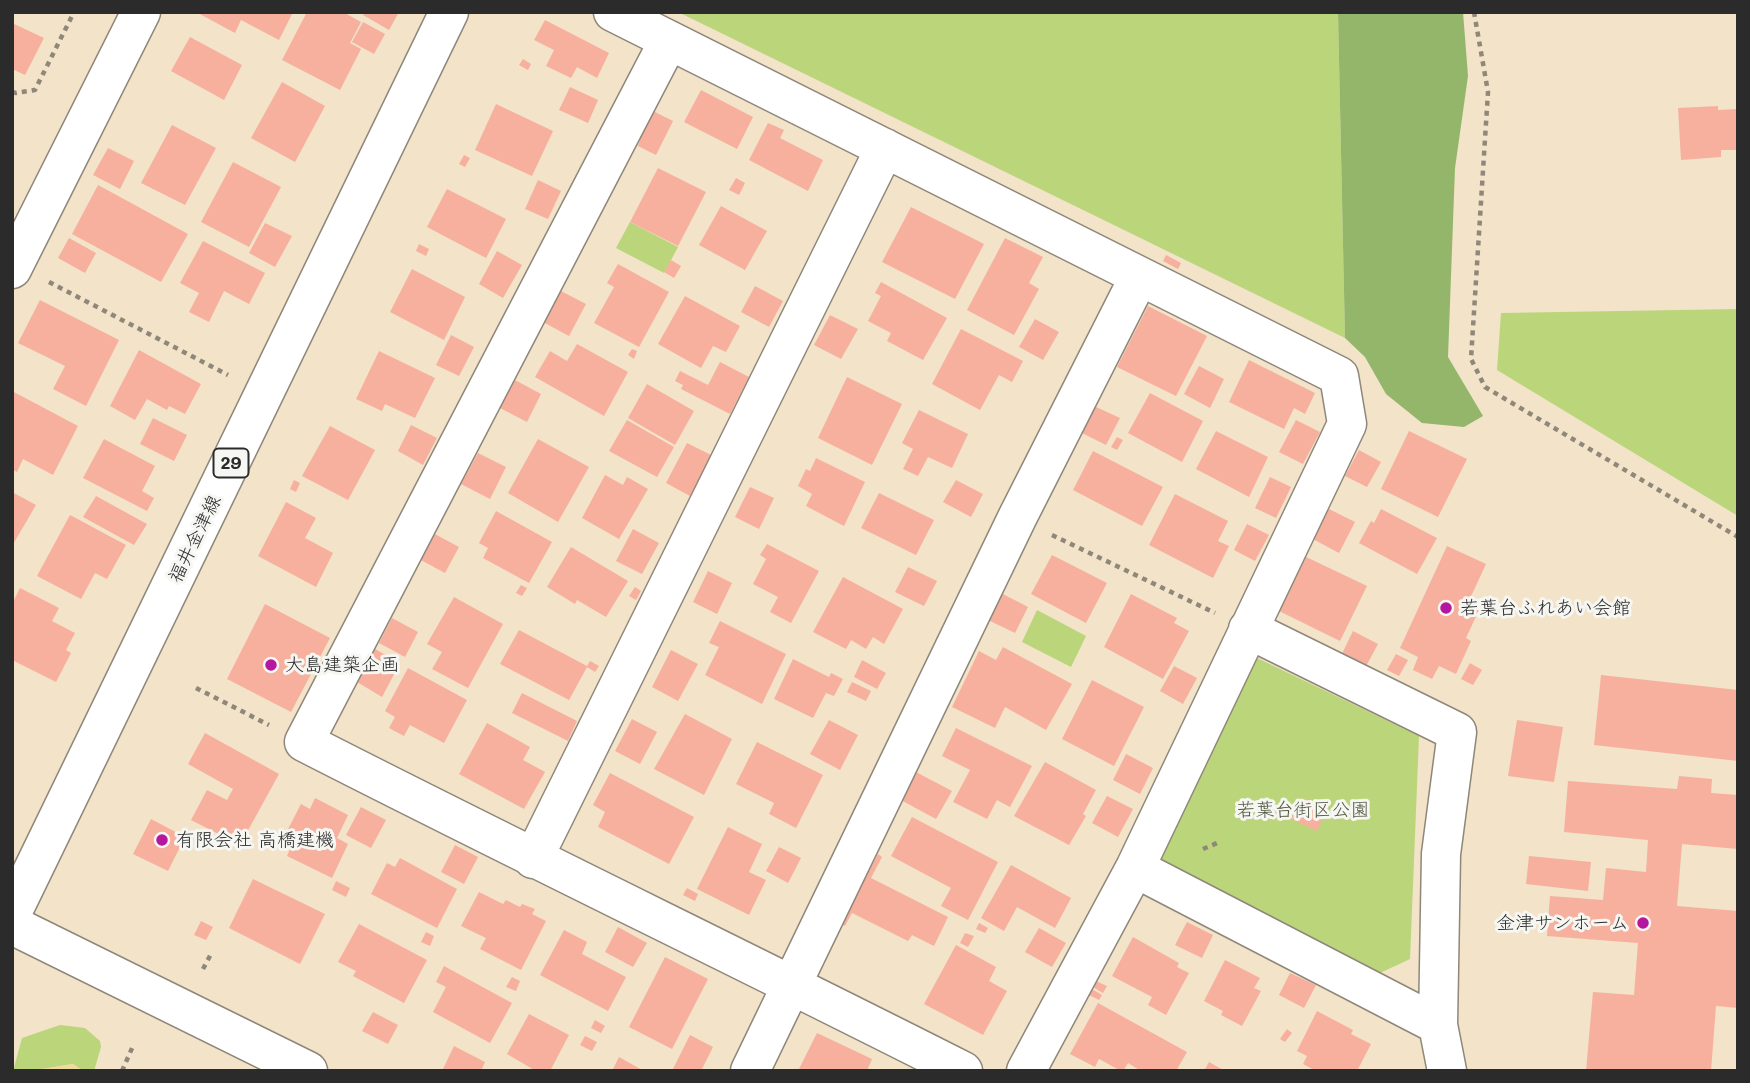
<!DOCTYPE html>
<meta charset="utf-8">
<style>
body{margin:0}
#map{position:relative;width:1750px;height:1083px;overflow:hidden;background:#f2e3c9;font-family:Mali,sans-serif}
canvas{display:block}
.frame{position:absolute;inset:0;border:14px solid #2b2b2b;pointer-events:none}
</style>
<div id="map">
<canvas width="1750" height="1083"></canvas>
<div class="frame"></div>
</div>
<script>
const c = document.querySelector('canvas').getContext('2d');
c.lineJoin = 'round';
function fillPath(path, color) {
  c.fillStyle = color;
  c.fill(path, 'evenodd');
}
function strokePath(path, color, width, dash) {
  c.strokeStyle = color;
  c.lineWidth = width;
  c.lineCap = dash ? 'butt' : 'round';
  c.setLineDash(dash || []);
  c.stroke(path);
}
function label(font, color, halo, rows, align = 'center') {
  c.font = font + ' Mali,"Klee One",sans-serif';
  c.lineWidth = 6;
  c.setLineDash([]);
  c.textBaseline = 'middle';
  c.strokeStyle = halo;
  c.fillStyle = color;
  for (const [text, x, y, turn = 0] of rows) {
    c.save();
    c.translate(x, y);
    c.rotate((+turn || 0) * Math.PI / 180);
    c.textAlign = isNaN(turn) ? turn : align;
    if (halo) c.strokeText(text, 0, 0);
    c.fillText(text, 0, 0);
    c.restore();
  }
}
const green = new Path2D(`
 M679,12H1338L1345,338L678,12Z
 M630,222L678,247L664,273L616,248Z
 M1738,309V516L1497,370L1501,313Z
 M1037,610L1086,636L1071,667L1022,642Z
 M1253,656L1419,736L1410,959L1380,973L1154,862Z
 M60,1025L85,1028L100,1041L101,1047L94,1071H83L73,1064L30,1071H13L22,1038Z`);
const forest = new Path2D(`
 M1338,12H1463L1468,76L1455,168L1448,357L1483,416L1464,427L1422,423L1386,394L1365,357L1345,338Z`);
const sand = new Path2D(`
 M73,1064L83,1071H30Z`);
const building = new Path2D(`
 M196,12H293L279,40L241,20L235,33Z
 M307,12H343L361,22L350,43L361,49L340,90L282,60Z
 M365,12H399L389,30L363,15Z
 M545,20L609,53L597,78L577,67L571,78L546,66L554,50L534,40Z
 M363,22L385,34L374,54L352,42Z
 M12,23L44,38L25,75L12,69Z
 M190,37L242,65L224,100L171,71Z
 M523,59L531,64L528,70L519,65Z
 M282,82L325,106L295,162L251,138Z
 M570,87L598,100L588,123L559,110Z
 M701,90L753,117L737,149L684,122Z
 M496,104L553,131L532,176L475,150Z
 M1718,106V110L1738,109V150H1721V157L1681,160L1678,108Z
 M647,108L673,121L656,155L638,146L640,140L632,136Z
 M768,123L784,130L780,138L823,160L808,191L749,160Z
 M172,125L216,148L185,205L141,183Z
 M108,148L134,161L120,189L93,175Z
 M464,155L470,158L465,167L459,164Z
 M233,162L281,187L249,247L201,222Z
 M658,168L706,192L678,246L630,222Z
 M736,178L745,183L739,195L729,190Z
 M538,180L561,191L548,219L525,209Z
 M98,185L188,234L161,282L72,234Z
 M447,189L506,219L486,258L427,227Z
 M721,206L767,231L745,270L699,245Z
 M911,207L984,244L955,299L882,262Z
 M265,223L292,236L275,267L249,253Z
 M69,238L96,253L85,273L58,258Z
 M1005,238L1043,257L1029,283L1039,289L1014,335L967,310Z
 M203,241L265,273L249,304L224,291L209,322L189,312L199,293L180,283Z
 M419,244L429,249L426,256L416,251Z
 M497,251L522,265L503,298L479,284Z
 M1166,255L1181,263L1178,269L1163,261Z
 M671,260L681,266L674,278L664,272Z
 M618,264L669,292L639,347L594,323L614,287L607,283Z
 M412,269L465,297L444,340L390,312Z
 M881,282L947,318L923,360L887,341L891,333L868,321L881,296L875,293Z
 M755,286L783,301L769,327L741,312Z
 M557,289L586,304L569,336L541,321Z
 M685,296L740,326L726,352L713,346L701,368L658,344Z
 M40,300L119,340L86,406L53,389L65,366L18,343Z
 M1148,306L1207,336L1176,396L1117,367Z
 M830,315L858,329L841,359L814,345Z
 M1035,319L1059,332L1043,360L1019,347Z
 M961,329L1023,361L1012,382L999,375L980,410L932,384Z
 M451,335L474,347L459,376L436,365Z
 M577,344L628,372L604,416L535,377L550,351L567,361Z
 M632,349L637,351L634,359L628,355Z
 M139,350L201,384L185,414L169,406L167,410L147,399L135,420L110,406Z
 M379,351L435,378L415,418L385,404L382,411L356,399Z
 M1249,360L1315,393L1305,414L1294,408L1284,429L1229,402Z
 M720,362L749,377L730,414L681,389L683,385L675,381L680,371L708,385Z
 M1199,366L1224,379L1210,408L1184,394Z
 M847,377L902,404L872,465L818,438Z
 M515,380L541,394L527,422L500,408Z
 M647,384L694,411L675,445L628,418Z
 M12,391L78,426L53,475L23,459L17,472L12,469Z
 M1150,393L1203,421L1182,462L1128,433Z
 M1094,406L1120,418L1106,445L1080,432Z
 M919,410L968,434L952,468L928,457L918,476L903,469L913,449L902,443Z
 M153,418L187,435L174,461L140,444Z
 M627,420L674,447L657,477L609,451Z
 M1296,420L1320,432L1303,464L1279,452Z
 M411,425L437,438L423,465L398,451Z
 M330,426L375,450L348,500L302,476Z
 M1216,431L1268,457L1249,497L1196,469Z
 M1409,431L1467,459L1438,517L1381,489Z
 M1117,437L1123,440L1117,450L1111,447Z
 M104,439L155,466L142,491L154,498L147,511L83,478Z
 M538,439L589,467L558,522L508,493Z
 M687,443L711,455L690,496L666,483Z
 M1359,450L1381,462L1367,487L1345,476Z
 M1093,451L1163,487L1142,526L1073,490Z
 M478,453L506,467L490,499L461,484Z
 M816,458L865,482L844,526L806,506L812,494L798,486L806,469L810,471Z
 M605,475L623,485L627,477L648,489L619,539L582,518Z
 M1270,477L1291,487L1276,518L1255,508Z
 M294,480L300,483L296,492L290,489Z
 M956,480L983,494L971,517L943,502Z
 M750,487L774,498L759,529L735,517Z
 M12,492L36,505L12,546Z
 M879,493L934,520L916,555L861,528Z
 M1175,494L1228,521L1218,541L1229,546L1213,578L1149,545Z
 M96,496L147,524L134,545L83,517Z
 M286,502L316,518L305,538L333,553L316,587L258,556Z
 M1327,508L1355,522L1339,553L1311,538Z
 M1381,509L1437,538L1417,574L1359,543L1371,521L1374,523Z
 M496,511L552,542L529,583L483,558L488,548L479,543Z
 M70,515L126,545L107,579L95,573L81,599L37,576Z
 M1247,524L1269,535L1255,561L1234,550Z
 M633,529L659,543L642,574L616,561Z
 M433,533L459,547L445,573L419,559Z
 M767,544L819,571L791,623L770,612L778,597L753,584L766,559L760,555Z
 M1447,546L1486,564L1467,605L1479,610L1466,638L1471,641L1456,674L1439,666L1432,679L1413,670L1418,657L1400,648Z
 M571,547L628,581L606,617L577,600L575,604L547,587Z
 M1052,555L1107,583L1086,623L1031,594Z
 M1304,556L1367,586L1340,641L1277,610Z
 M908,567L937,581L924,606L895,592Z
 M708,571L732,583L717,614L693,602Z
 M843,577L903,609L884,644L873,637L866,649L851,640L846,649L813,632Z
 M521,585L527,588L522,596L516,593Z
 M635,587L641,591L636,600L629,596Z
 M20,588L59,608L52,621L75,633L66,650L71,653L56,682L12,660V604Z
 M1001,593L1028,607L1015,633L988,620Z
 M1131,594L1177,618L1174,623L1189,631L1163,679L1104,647Z
 M454,597L503,624L468,688L432,669L442,652L427,644Z
 M265,604L330,638L291,712L227,679Z
 M392,618L418,632L405,657L379,643Z
 M720,621L786,654L762,704L705,675L719,647L709,643Z
 M519,630L587,666L590,661L599,666L595,672L587,667L569,700L500,664Z
 M1353,631L1378,644L1364,670L1340,658Z
 M1003,647L1072,684L1046,730L1005,707L995,728L952,707L979,651L996,660Z
 M375,649L400,663L382,697L357,682Z
 M671,650L698,664L678,701L652,687Z
 M1396,654L1408,660L1399,676L1387,670Z
 M793,659L829,677L831,673L843,679L834,696L826,693L813,718L774,699Z
 M862,660L886,673L877,689L854,677Z
 M1470,663L1482,670L1473,685L1461,679Z
 M1174,666L1197,678L1183,704L1160,691Z
 M408,668L467,700L444,743L410,725L404,736L389,728L395,717L385,711Z
 M1601,675L1738,690V761L1594,745Z
 M1092,680L1144,707L1114,766L1062,739Z
 M852,682L871,691L866,701L847,692Z
 M522,693L577,721L568,741L512,713Z
 M685,714L732,739L704,795L654,769Z
 M632,719L657,732L640,764L615,751Z
 M829,720L858,735L840,770L810,754Z
 M1517,720L1563,727L1554,782L1508,776Z
 M487,723L530,747L523,760L545,772L524,809L459,774Z
 M956,728L1032,766L1010,807L997,800L987,819L953,802L970,770L942,756Z
 M205,733L279,774L240,845L191,820L207,790L227,800L233,789L188,764Z
 M757,742L823,775L796,828L769,814L774,803L736,784Z
 M1126,754L1153,768L1140,794L1113,780Z
 M1045,762L1096,790L1083,814L1086,816L1069,845L1014,816Z
 M914,771L952,791L936,819L899,799Z
 M610,773L694,817L669,864L598,827L605,812L593,805Z
 M1679,776L1712,779L1711,793L1738,795V849L1682,844L1677,906L1738,911V1008L1716,1006L1711,1071H1586L1593,992L1634,995L1638,943L1547,936L1550,896L1603,900L1606,868L1646,872L1648,840L1564,832L1568,781L1677,789Z
 M1107,796L1133,809L1118,837L1092,823Z
 M315,798L348,815L337,838L348,844L332,878L287,856L293,842L284,837L301,804L310,809Z
 M1301,798L1327,809L1317,831L1291,819Z
 M361,807L386,820L371,848L346,835Z
 M912,817L998,862L968,920L941,906L951,888L891,856Z
 M151,819L185,837L168,871L133,854Z
 M728,827L762,844L749,872L766,880L749,915L697,889Z
 M455,845L478,857L464,884L441,872Z
 M779,847L801,858L788,883L766,871Z
 M878,854L882,857L871,878L948,917L934,946L912,935L908,941L852,913L845,926L841,924Z
 M1529,856L1591,862L1588,891L1526,884Z
 M400,858L457,889L437,928L371,894L387,863L395,867Z
 M1011,865L1071,898L1055,928L1017,907L1004,931L981,918Z
 M253,879L325,914L300,964L229,928Z
 M336,881L350,888L346,897L332,890Z
 M687,888L698,894L695,901L683,895Z
 M479,892L503,904L506,900L520,907L522,904L535,909L532,914L546,921L521,970L480,949L486,938L461,926Z
 M201,921L213,927L206,940L194,935Z
 M1187,922L1213,935L1202,958L1175,945Z
 M979,923L988,928L985,933L976,929Z
 M359,924L427,960L404,1003L353,976L356,971L338,962Z
 M618,927L647,943L633,967L605,952Z
 M1039,928L1066,943L1052,967L1025,952Z
 M564,930L587,942L582,954L626,977L608,1011L540,975Z
 M426,932L434,936L430,946L421,942Z
 M965,933L974,936L968,947L960,943Z
 M1133,937L1179,963L1177,967L1189,973L1166,1015L1148,1005L1152,997L1112,976Z
 M956,945L996,967L989,981L1007,991L983,1035L924,1004Z
 M665,957L708,979L672,1049L629,1027Z
 M1225,960L1260,978L1254,988L1261,991L1242,1026L1221,1015L1223,1011L1204,1001Z
 M444,966L512,1003L490,1043L433,1012L446,987L436,982Z
 M1290,973L1316,985L1304,1008L1279,995Z
 M512,977L520,981L516,991L506,987Z
 M1096,981L1107,986L1103,993L1093,987Z
 M1092,989L1102,995L1099,1000L1089,995Z
 M1098,1003L1187,1052L1176,1071H1141L1128,1063L1123,1071H1121L1099,1059L1095,1067L1070,1054Z
 M1317,1011L1353,1030L1351,1034L1371,1044L1357,1071H1316L1303,1064L1307,1056L1297,1051Z
 M373,1012L398,1025L388,1044L362,1031Z
 M529,1014L569,1035L550,1071H536L507,1054Z
 M595,1020L605,1026L601,1033L591,1028Z
 M1287,1029L1292,1033L1285,1042L1280,1039Z
 M817,1033L872,1059L867,1071L799,1069Z
 M690,1035L713,1047L701,1071H675L673,1069Z
 M585,1036L597,1042L592,1051L580,1045Z
 M454,1046L485,1062L481,1071H442Z
 M619,1057L644,1071H612Z
 M1209,1062L1225,1071H1204Z`);
const path = new Path2D(`
 M1474,12L1488,92L1471,359L1485,387L1738,537
 M12,92L16,93L35,90L74,12
 M49,282L228,375
 M1052,535L1215,613
 M196,688L269,725
 M1203,849L1217,843
 M203,969L211,954
 M122,1071L133,1046`);
const minor = new Path2D(`
 M613,12L1339,376L1347,424L1135,868L1026,1071
 M669,40L304,742C523,854 744,960 963,1071
 M12,269L141,12
 M1248,629L1457,732L1441,854L1438,1025L1447,1071
 M533,859L885,148
 M1135,868L1438,1025
 M12,925L308,1071
 M750,1071L1017,518L1139,277`);
const major = new Path2D(`
 M12,913L449,12`);
const markers = [
 [1446,608,7,"#b5179e"],
 [271,665,7,"#b5179e"],
 [162,840,7,"#b5179e"],
 [1643,923,7,"#b5179e"]
];
const shields = [
 [231,463,35]
];
const shieldNames = [
 ["29",231,463]
];
const streetNames = [
 ["福井金津線",195,539,-64]
];
const poiNames = [
 ["若葉台ふれあい会館",1460,608],
 ["大島建築企画",285,665],
 ["有限会社 高橋建機",176,840],
 ["金津サンホーム",1629,923,"right"]
];
const parkNames = [
 ["若葉台街区公園",1303,810]
];
fillPath(green, '#bbd57b');
fillPath(forest, '#94b66b');
fillPath(sand, '#eeda9e');
fillPath(building, '#f7b09e');
strokePath(minor, '#8e877a', 41);
strokePath(major, '#8e877a', 41);
strokePath(path, '#8e877a', 4.5, [5, 5]);
strokePath(minor, '#fff', 38);
strokePath(major, '#fff', 38);
for (const [x, y, r, color] of markers) {
  const dot = new Path2D();
  dot.arc(x, y, r, 0, 2 * Math.PI);
  c.fillStyle = color;
  c.fill(dot);
  strokePath(dot, '#f6f6f2', 2.5);
}
for (const [x, y, w] of shields) {
  const box = new Path2D();
  box.roundRect(x - w / 2, y - 14.5, w, 29, 5);
  c.fillStyle = '#f6f6f2';
  c.fill(box);
  strokePath(box, '#2b2b2b', 2);
}
label('bold 18px', '#2b2b2b', null, shieldNames);
label('19px', '#2b2b2b', '#f6f6f2', streetNames);
label('19px', '#2b2b2b', '#f6f6f2', poiNames, 'left');
label('19px', '#4f563f', '#f6f6f2', parkNames);
</script>
